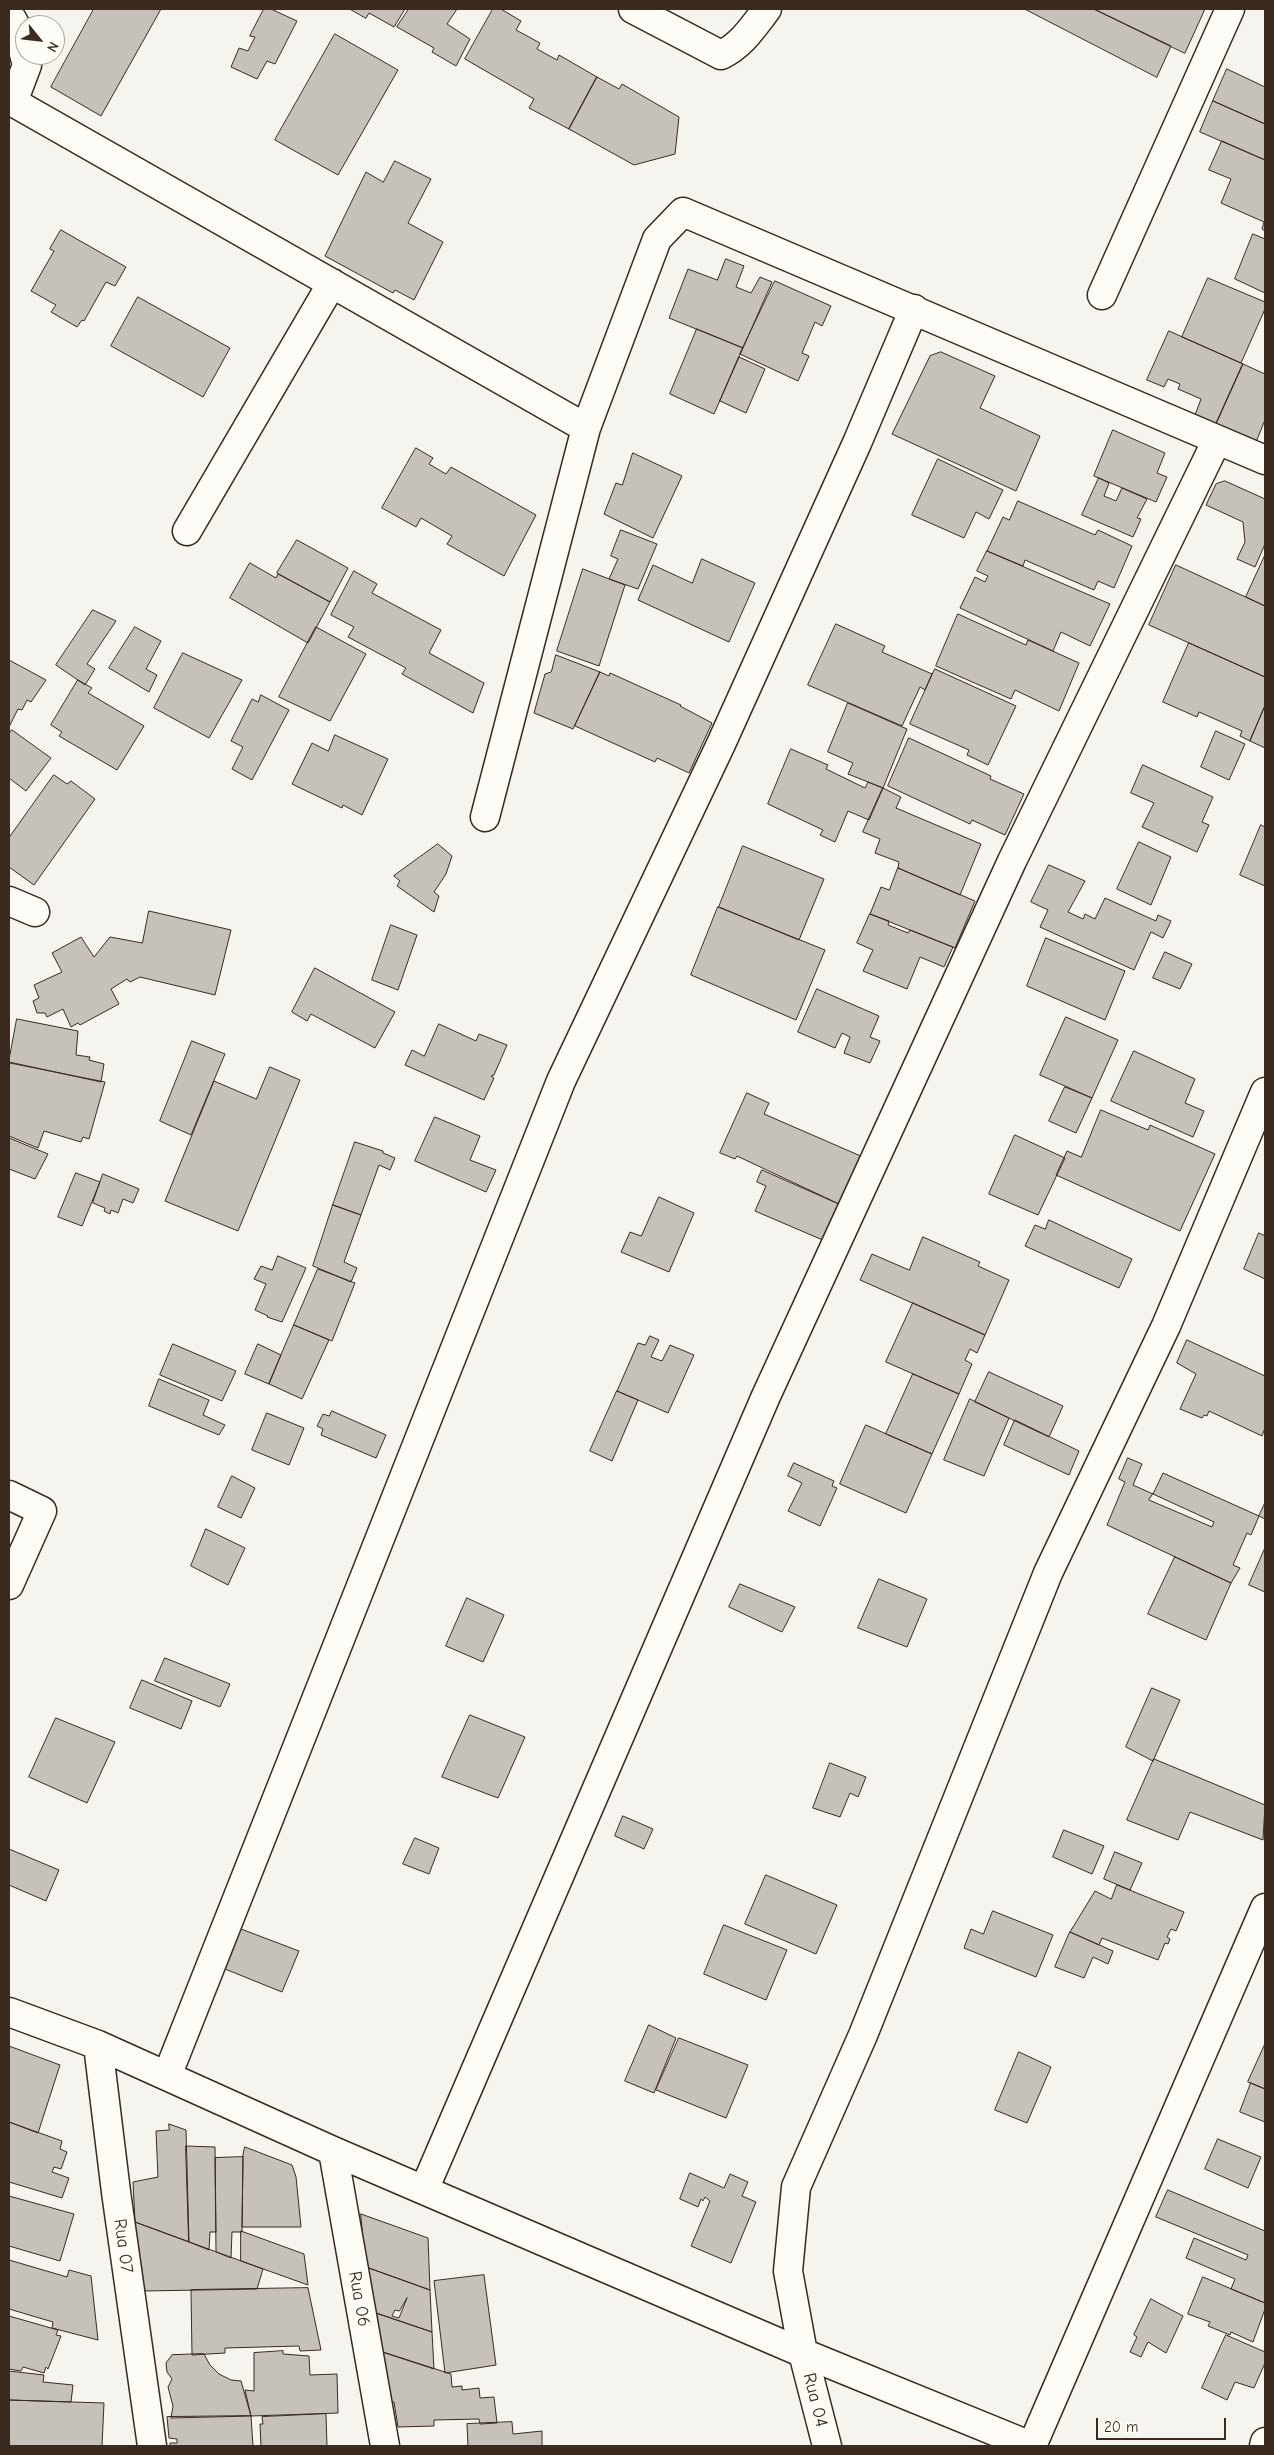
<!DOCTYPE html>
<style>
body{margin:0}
#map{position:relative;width:1274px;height:2455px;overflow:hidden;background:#f5f4ee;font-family:"Comic Neue",sans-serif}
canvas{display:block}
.frame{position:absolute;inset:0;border:10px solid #3b2a1e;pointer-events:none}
.north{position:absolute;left:15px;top:15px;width:50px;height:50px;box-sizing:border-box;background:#fdfcf7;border:1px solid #afa8a0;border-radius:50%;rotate:119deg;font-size:14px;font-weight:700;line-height:20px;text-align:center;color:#3b2a1e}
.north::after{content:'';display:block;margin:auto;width:18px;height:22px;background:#3b2a1e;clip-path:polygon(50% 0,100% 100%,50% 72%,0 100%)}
.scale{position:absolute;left:1096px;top:2418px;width:130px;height:22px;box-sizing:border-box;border:2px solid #3b2a1e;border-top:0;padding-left:6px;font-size:15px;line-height:18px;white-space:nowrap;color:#3b2a1e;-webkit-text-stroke:4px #fdfcf7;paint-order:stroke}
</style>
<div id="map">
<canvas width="1274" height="2455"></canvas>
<div class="frame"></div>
<div class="north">N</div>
<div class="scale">20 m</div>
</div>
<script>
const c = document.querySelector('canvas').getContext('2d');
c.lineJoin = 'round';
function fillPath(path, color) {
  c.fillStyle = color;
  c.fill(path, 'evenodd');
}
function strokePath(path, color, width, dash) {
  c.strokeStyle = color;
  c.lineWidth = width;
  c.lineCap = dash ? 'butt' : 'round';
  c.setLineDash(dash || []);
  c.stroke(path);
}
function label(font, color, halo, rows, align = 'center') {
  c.font = font + ' "Comic Neue",sans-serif';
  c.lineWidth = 5;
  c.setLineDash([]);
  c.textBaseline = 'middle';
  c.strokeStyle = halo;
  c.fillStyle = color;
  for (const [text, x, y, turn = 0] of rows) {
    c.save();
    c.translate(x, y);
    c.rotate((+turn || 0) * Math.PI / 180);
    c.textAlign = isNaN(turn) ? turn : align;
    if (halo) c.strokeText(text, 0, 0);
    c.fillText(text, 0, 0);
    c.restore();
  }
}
const building = new Path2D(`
 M94,9H161L101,116L51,87Z
 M264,9H271L297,21L275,64L267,61L257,79L231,67L239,48L248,51L255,37L250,36Z
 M350,9H405L394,27L369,13L366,18Z
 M409,9H457L447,24L470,39L456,66L432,52L434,48L397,27Z
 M493,9H501L521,21L516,30L540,43L537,49L557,60L559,55L597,77L569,129L529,108L534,99L465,59Z
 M1025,9H1094L1171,46L1157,77Z
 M1094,9H1205L1185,53Z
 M335,34L398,70L338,175L275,140Z
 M1227,69L1265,87V124L1213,101Z
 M597,77L619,89L622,84L679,117L675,154L634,165L569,129Z
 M1213,101L1265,124V160L1200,132Z
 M1222,141L1265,160V231L1262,229L1264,222L1221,203L1231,179L1209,170Z
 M395,161L431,179L408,223L443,242L414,300L395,290L393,293L325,256L366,172L383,182Z
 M61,230L126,267L115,286L106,282L84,321L82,320L77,327L51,312L56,305L31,291L54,251L50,249Z
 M1253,234L1265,239V293L1235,279Z
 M726,259L744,266L736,287L751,293L760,277L772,282L743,348L669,318L688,269L717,280Z
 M1208,278L1265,302V309L1241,363L1182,337Z
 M775,281L831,306L822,326L815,322L802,353L809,356L798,381L740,354Z
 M138,297L230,348L203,397L111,346Z
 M697,329L743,348L714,414L670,394Z
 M1169,331L1243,364L1216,424L1195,415L1201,399L1178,389L1180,384L1168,379L1164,387L1147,380Z
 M941,352L995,376L980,408L1040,436L1016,491L892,434L930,356Z
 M739,357L765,369L746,413L720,401Z
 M1243,364L1265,374V420L1256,442L1216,424Z
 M1113,430L1165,453L1157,473L1167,477L1156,502L1094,476Z
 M416,448L433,458L429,464L446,474L451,467L536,515L504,576L447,544L452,536L421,518L416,527L382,508Z
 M633,453L682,476L653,538L604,514L616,483L622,485Z
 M938,459L1003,490L989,519L976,512L964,538L912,515Z
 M1099,478L1109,483L1104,496L1116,501L1122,488L1147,499L1137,518L1141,519L1133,537L1082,515Z
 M1225,481L1265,499V544L1255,567L1237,559L1245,542L1243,522L1206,505L1216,484Z
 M1018,501L1095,535L1098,530L1132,546L1114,588L1098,581L1094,590L1025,560L1023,566L987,551L1003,517L1009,520Z
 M621,530L657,544L638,589L609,579L618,559L611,556Z
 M297,540L348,568L330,602L277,573Z
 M987,551L1110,604L1090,646L1061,632L1053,651L960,608L975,577L985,582L988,576L977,571Z
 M1265,555V606L1246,597Z
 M702,559L755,583L729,642L638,600L653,565L692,583Z
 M250,563L276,578L278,574L330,602L308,643L230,598Z
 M1176,565L1265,606V677L1149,625Z
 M583,569L625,585L599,666L557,651Z
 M354,571L377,584L372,593L441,630L429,653L484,683L473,713L402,674L406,668L348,637L354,627L331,615Z
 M93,610L116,621L87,664L95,669L85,685L56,665Z
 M958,614L1026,645L1028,640L1079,663L1059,711L1015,690L1011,699L936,666Z
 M836,624L885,646L882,652L932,674L925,690L920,687L902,726L808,685Z
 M135,627L161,641L146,669L157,675L149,692L109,668Z
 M316,627L366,654L330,721L279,697Z
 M1189,643L1265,677V705L1250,741L1240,736L1242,731L1199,712L1197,717L1163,702Z
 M183,653L242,680L209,738L154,708Z
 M556,655L600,672L573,729L534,713L545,674L551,672Z
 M9,660L46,680L31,702L27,700L22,710L18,709L9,727Z
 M935,669L1016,706L988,765L967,755L969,750L910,724Z
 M600,672L609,676L610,673L681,705L680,706L712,723L689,773L657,758L655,762L575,726Z
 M78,680L92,688L88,693L144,726L117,770L59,736L62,732L51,725Z
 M261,695L289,710L252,780L232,769L243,747L231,741L252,699L258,702Z
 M848,703L907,729L883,788L848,774L853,763L828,752Z
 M1264,709L1265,710V748L1250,741Z
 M12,730L51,758L26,791L9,778V734Z
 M1216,731L1245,744L1229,780L1201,767Z
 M335,735L388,759L362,815L343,805L342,808L292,784L312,743L328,751Z
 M909,738L991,776L990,779L1024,794L1005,835L972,820L970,824L888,786Z
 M791,749L828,765L826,769L865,788L868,782L883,788L869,820L848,811L835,842L820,835L823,830L768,804Z
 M1143,765L1213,797L1202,822L1209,825L1197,852L1142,827L1154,803L1131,793Z
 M54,775L67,784L71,781L95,799L34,885L9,867V838Z
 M883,788L901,797L896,808L981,844L960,895L898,868L899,862L875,853L880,839L863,832Z
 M1261,825L1265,827V886L1240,875Z
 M1139,842L1171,857L1151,905L1117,889Z
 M438,844L452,856L446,874L434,892L439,896L434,912L397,886L400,881L394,876Z
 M743,846L824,879L799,940L719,907Z
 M1049,865L1085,881L1068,912L1083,919L1085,914L1095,919L1105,898L1156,921L1158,915L1171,921L1163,938L1151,932L1134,970L1040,927L1048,910L1031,902Z
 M898,868L975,901L955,948L870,914L881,887L889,890Z
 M718,907L825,950L796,1020L691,975Z
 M149,911L231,930L215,995L140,977L130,982L127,979L111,989L119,1004L80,1025L78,1023L71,1027L63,1009L47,1017L45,1013H37L33,1001L39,998L34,985L62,972L52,953L81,937L94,957L110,937L142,943Z
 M870,914L889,921L888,925L908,933L910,930L953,947L944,967L920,957L907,989L863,971L873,950L857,943Z
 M391,925L417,935L398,990L372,980Z
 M1046,938L1125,971L1105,1020L1027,986Z
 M1165,952L1192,964L1180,989L1153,978Z
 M315,968L395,1012L375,1048L311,1014L307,1021L292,1012Z
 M817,989L879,1016L870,1037L880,1041L870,1063L844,1053L850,1037L842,1033L835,1048L798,1032Z
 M1066,1017L1118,1040L1092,1098L1040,1075Z
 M17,1019L78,1031L76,1055L90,1057L89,1060L104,1064L101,1082L9,1062Z
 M439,1024L476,1041L479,1034L507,1045L494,1075L491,1076L494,1078L484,1100L405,1065L412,1050L424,1056Z
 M192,1041L225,1054L191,1135L160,1121Z
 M1134,1051L1195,1079L1185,1103L1204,1111L1193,1137L1111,1101Z
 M10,1063L105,1082L89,1139L83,1137L81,1142L44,1131L38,1148L9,1136Z
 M270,1067L300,1080L238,1231L165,1201L214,1081L256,1099Z
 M1065,1087L1092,1098L1076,1133L1049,1121Z
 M747,1093L769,1103L764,1114L863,1157L839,1204L737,1156L735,1159L720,1153Z
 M1101,1110L1148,1130L1150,1125L1215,1154L1180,1231L1056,1175L1067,1151L1081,1157Z
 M435,1117L480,1136L470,1160L496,1170L486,1192L415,1161Z
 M1015,1135L1065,1158L1038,1215L989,1194Z
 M9,1138L48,1154L35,1179L9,1169Z
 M355,1142L383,1151V1153L395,1158L390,1170L379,1165L361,1215L333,1205Z
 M762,1170L841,1205L825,1241L755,1211L766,1186L757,1182Z
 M76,1173L100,1182L82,1226L58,1217Z
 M103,1174L139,1189L133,1203L123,1199L118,1213L111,1210L110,1214L104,1211L105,1208L93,1203Z
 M659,1197L694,1213L669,1272L621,1252L630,1232L641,1236Z
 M333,1205L361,1215L344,1262L357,1268L351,1282L313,1266Z
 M1049,1220L1132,1259L1119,1288L1025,1246L1035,1225L1045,1229Z
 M1259,1233L1265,1236V1279L1244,1269Z
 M923,1237L980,1262L978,1266L1009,1280L985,1335L860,1280L872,1254L909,1270Z
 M278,1256L306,1268L282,1322L267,1317L268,1316L255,1310L266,1284L254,1279L261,1266L272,1270Z
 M318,1269L355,1283L332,1341L294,1325Z
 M913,1303L985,1335L977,1353L970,1349L965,1360L972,1364L959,1394L886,1362Z
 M294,1325L329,1340L302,1399L269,1384Z
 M650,1336L659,1340L651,1357L662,1361L670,1345L694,1355L668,1413L617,1391L638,1343L645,1345Z
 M1187,1340L1265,1376V1428L1262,1436L1209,1411L1207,1416L1204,1415L1202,1418L1180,1409L1196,1374L1177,1363Z
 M173,1344L236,1371L222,1401L160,1375Z
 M258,1344L281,1355L269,1384L245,1374Z
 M989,1372L1063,1406L1049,1437L975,1402Z
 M913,1374L959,1394L932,1454L886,1434Z
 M159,1379L209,1400L203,1415L225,1425L219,1435L149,1406Z
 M617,1391L638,1400L612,1461L590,1451Z
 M970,1399L1009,1418L984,1476L944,1460Z
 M332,1411L386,1435L376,1458L321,1435L323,1429L317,1426L323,1414L329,1416Z
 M267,1413L304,1428L289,1465L252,1450Z
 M1015,1420L1079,1451L1069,1475L1004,1445Z
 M866,1425L932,1454L906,1513L840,1484Z
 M1128,1458L1142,1464L1133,1485L1153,1494L1163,1473L1259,1516L1251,1535L1247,1533L1233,1565L1240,1568L1231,1583L1107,1525L1125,1482L1119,1479ZM1153,1494L1214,1522L1212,1527L1149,1500Z
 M794,1463L834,1481L832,1486L837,1488L820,1526L788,1511L802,1483L788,1476Z
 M232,1476L255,1488L241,1518L218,1507Z
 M1265,1503V1519L1259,1516Z
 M206,1529L245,1548L228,1585L191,1566Z
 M1265,1548V1592L1249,1585Z
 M1175,1557L1231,1583L1206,1640L1148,1614Z
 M879,1579L927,1599L907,1647L858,1628Z
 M740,1584L795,1607L782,1632L729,1607Z
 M467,1598L504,1615L483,1662L446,1646Z
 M165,1658L230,1684L220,1707L155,1681Z
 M142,1680L192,1701L181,1729L130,1708Z
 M1152,1688L1180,1700L1153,1761L1126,1747Z
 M470,1715L525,1737L498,1798L442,1777Z
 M56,1718L115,1742L87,1803L29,1777Z
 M1154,1759L1265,1805L1263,1840L1190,1812L1178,1840L1127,1820Z
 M830,1763L866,1777L858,1797L850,1793L840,1817L813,1808Z
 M623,1816L653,1829L644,1849L615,1836Z
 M1064,1830L1104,1846L1092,1874L1053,1857Z
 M415,1838L439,1848L429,1874L403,1864Z
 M9,1849L59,1870L46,1901L9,1885Z
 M1115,1852L1142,1863L1130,1890L1104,1879Z
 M766,1875L837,1905L816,1954L745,1924Z
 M1117,1885L1184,1912L1176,1931L1171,1929L1167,1937L1170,1939L1168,1944L1165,1943L1158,1960L1102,1938L1099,1945L1070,1932L1095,1891L1111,1899Z
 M993,1911L1053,1935L1036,1977L964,1948L971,1929L983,1934Z
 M724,1925L787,1950L766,2000L704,1974Z
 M241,1929L299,1951L282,1992L225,1969Z
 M1070,1932L1113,1951L1108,1964L1093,1957L1084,1978L1055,1967Z
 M649,2025L676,2038L654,2093L625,2081Z
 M679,2038L748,2065L726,2118L656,2090Z
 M1265,2044V2089L1248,2082Z
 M9,2046L60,2065L38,2133L9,2122Z
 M1019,2052L1051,2067L1027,2123L995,2110Z
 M1251,2083L1265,2089V2122L1240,2112Z
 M9,2122L62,2141L60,2149L67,2152L61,2169L54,2167L52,2172L69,2178L62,2198L9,2182Z
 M169,2124L186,2130L189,2242L135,2222L133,2182L158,2177L156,2131L169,2130Z
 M1218,2139L1261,2157L1248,2188L1205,2169Z
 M186,2146L215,2147L216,2232H210L209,2250L189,2242Z
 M245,2147L292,2165L296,2177L301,2227H242L243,2155Z
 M243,2157L242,2232H232L231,2258L216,2252L215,2158Z
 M690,2173L724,2188L730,2174L748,2182L742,2196L756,2202L731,2263L691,2246L710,2201L705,2197L703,2201L701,2199L698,2207L680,2199Z
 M1168,2190L1265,2231V2303L1231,2289L1235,2279L1186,2258L1194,2238L1246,2260L1248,2255L1156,2217Z
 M9,2196L74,2214L60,2261L9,2246Z
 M361,2214L428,2238L430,2290L366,2267Z
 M135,2222L263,2269L257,2289L144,2291Z
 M241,2231L304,2254L308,2285L241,2261Z
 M9,2260L67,2277L69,2270L91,2276L98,2340L52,2328L53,2322L9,2309Z
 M366,2267L430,2290L432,2332L370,2311ZM407,2298L399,2318L392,2316L395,2310L399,2311Z
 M484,2275L496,2365L445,2373L434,2281Z
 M1203,2277L1265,2303V2309L1253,2342L1231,2332L1230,2335L1208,2326L1210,2322L1188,2314Z
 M308,2288L321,2350L300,2351L299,2346L225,2348V2353L192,2355L191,2290Z
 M1151,2299L1183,2316L1166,2353L1148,2342L1141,2357L1130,2352L1137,2337L1134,2335Z
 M370,2311L432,2332L434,2369L373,2349Z
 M9,2316L58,2330L56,2335L61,2336L48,2369L46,2367L44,2373L23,2367L21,2371L9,2369Z
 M1226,2335L1265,2352V2363L1254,2388L1235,2382L1227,2400L1202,2388Z
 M283,2351V2354L309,2356L310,2375L337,2374L338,2413L251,2416L245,2390L254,2391V2353Z
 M383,2352L451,2374L452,2387L462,2386V2390L479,2388L480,2398L494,2397L497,2423L480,2424L479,2419L434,2420V2426L398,2427L394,2402L390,2403Z
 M204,2354L210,2365L219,2374L231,2380L241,2381L251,2416L171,2418L173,2406L168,2387L172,2379L167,2372L166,2363L172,2355Z
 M9,2371L44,2375L43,2382L73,2385L71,2402L9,2400Z
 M9,2400L104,2403L102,2446H10Z
 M326,2414L327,2446H261L260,2424H263L262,2417Z
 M251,2416L253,2446H170V2443H177V2439L169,2438L167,2417Z
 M512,2422L513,2434L542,2431V2446H468L467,2424Z`);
const street = new Path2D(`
 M633,9L721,55C742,45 753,27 767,9
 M9,14L17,28L27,65L13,102L586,428
 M1102,295L1230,9
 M187,531L332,283
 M485,817L586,428L657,239L683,212L1265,460
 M9,901L35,912
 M9,1495L42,1511L9,1585
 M9,2012L98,2045L333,2151L803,2353L1031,2446
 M98,2045L116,2192L152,2446
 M167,2076L561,1081L721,744L857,443L914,309
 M333,2151L385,2446
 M424,2190L766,1396L1012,861L1217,440
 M827,2446L803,2353L788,2271L796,2187L863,2035L1048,1573L1166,1326L1265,1092
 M1032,2446L1265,1908
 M1264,2446L1265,2442`);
const streetNames = [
 ["Rua 07",123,2246,82],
 ["Rua 06",359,2299,80],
 ["Rua 04",815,2400,76]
];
fillPath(building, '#c7c1bb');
strokePath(building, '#3b2a1e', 1);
strokePath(street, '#3b2a1e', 31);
strokePath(street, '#fdfcf7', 28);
label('18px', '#3b2a1e', '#fdfcf7', streetNames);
</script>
